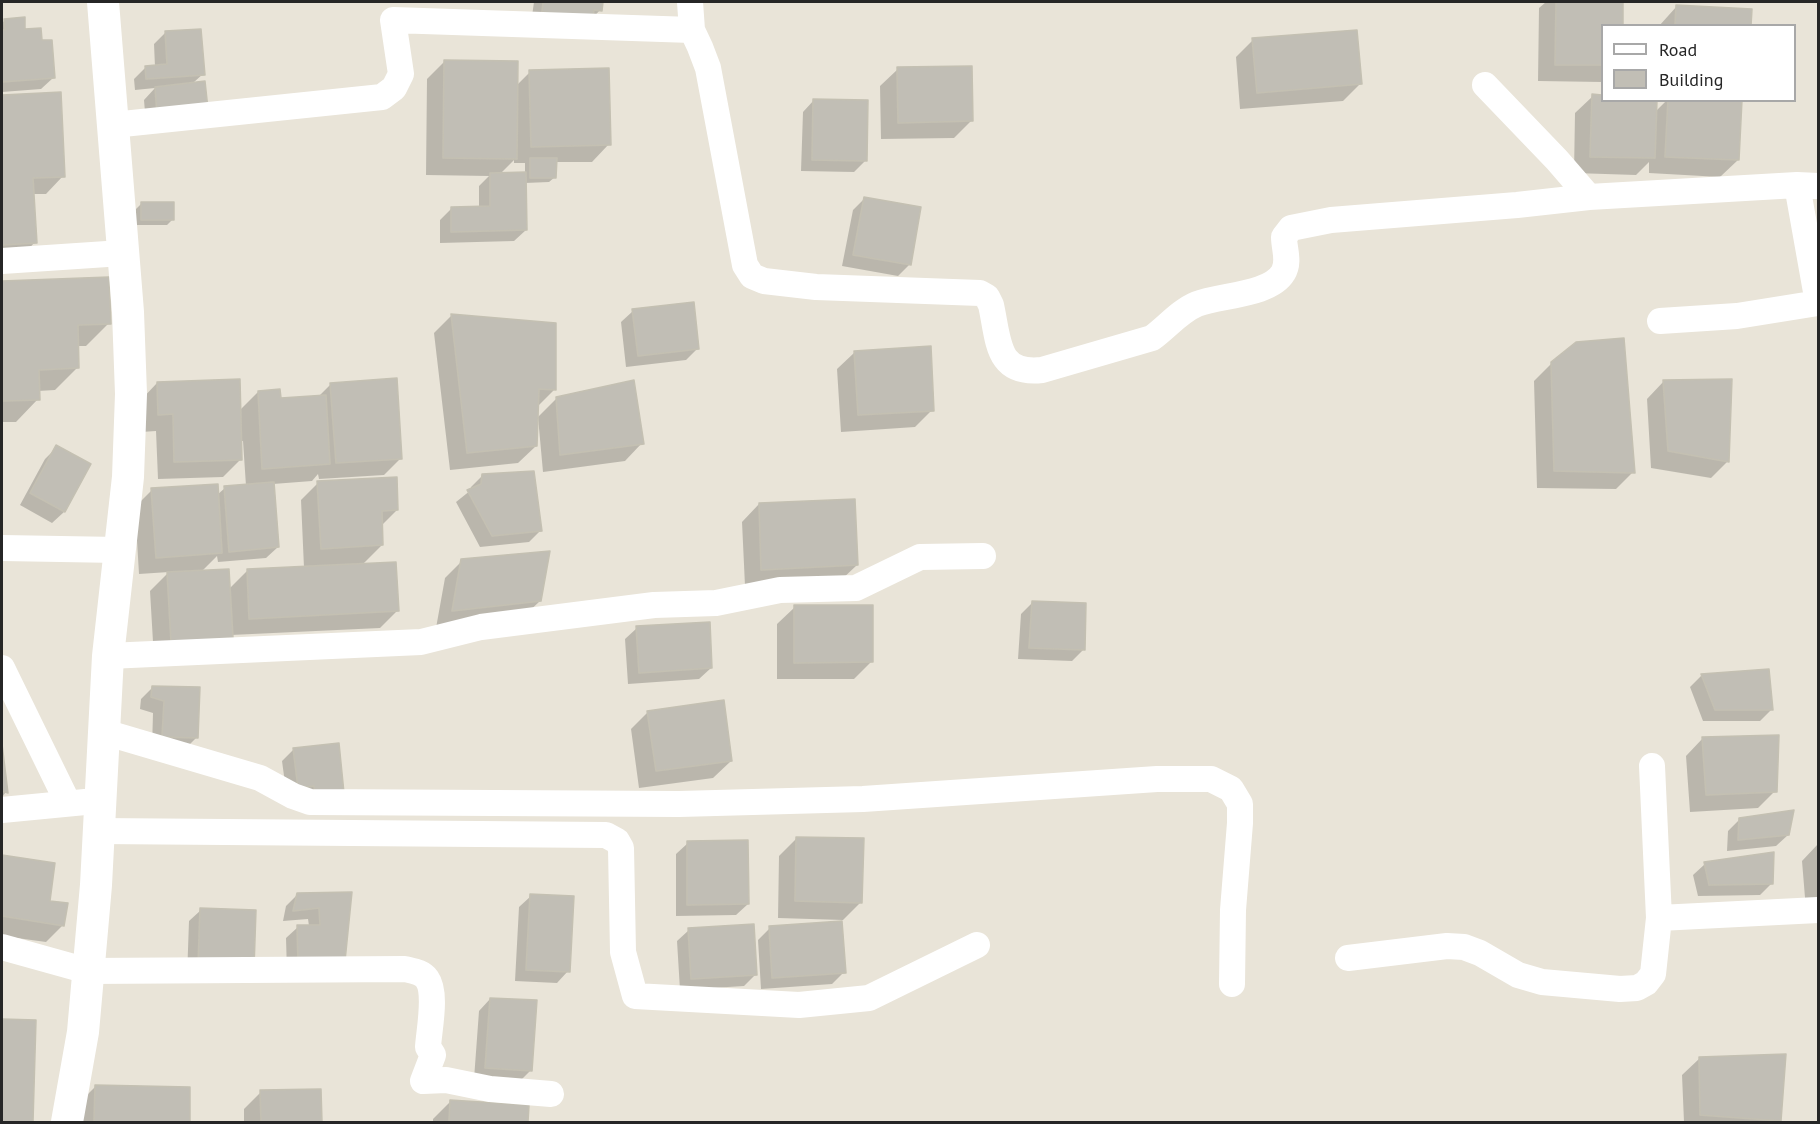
<!DOCTYPE html>
<style>
body{margin:0}
#map{position:relative;width:1820px;height:1124px;overflow:hidden;background:#e9e4d8;font-family:"PT Sans",sans-serif}
canvas{display:block}
.frame{position:absolute;inset:0;border:3px solid #262626;pointer-events:none}
.legend{position:absolute;left:1601px;top:24px;width:195px;height:78px;box-sizing:border-box;background:#fff;border:2px solid #a8a8a8;margin:0;padding:8px 10px;list-style:none;font-size:18px;color:#262626}
.legend li{display:flex;align-items:center;gap:12px;height:30px}
.legend b{width:30px;border:2px solid #a8a8a8}
</style>
<div id="map">
<canvas width="1820" height="1124"></canvas>
<div class="frame"></div>
<ul class="legend">
<li><b style="height:8px;background:#fff"></b>Road</li>
<li><b style="height:16px;background:#c1beb5"></b>Building</li>
</ul>
</div>
<script>
const c = document.querySelector('canvas').getContext('2d');
c.lineJoin = 'round';
function fillPath(path, color) {
  c.fillStyle = color;
  c.fill(path, 'evenodd');
}
function strokePath(path, color, width, dash) {
  c.strokeStyle = color;
  c.lineWidth = width;
  c.lineCap = dash ? 'butt' : 'round';
  c.setLineDash(dash || []);
  c.stroke(path);
}
const shadow = new Path2D(`
 M534,2H601L600,10L589,22L531,23Z
 M1546,2H1622L1621,26H1602V82L1538,81L1539,8Z
 M1677,6L1749,26H1659Z
 M5,20L40,42L53,78L41,89L2,92V23Z
 M165,33L203,74L146,125L144,100L155,88L135,90L134,79L146,67H155L154,44Z
 M1253,40L1360,84L1343,101L1240,109L1236,57Z
 M444,62L516,86L530,72L609,144L592,162H555V177L549,182L525,183L526,230L514,241L440,243V220L452,208H479V186L489,176L426,175L427,79ZM514,160V163H525V173L500,174Z
 M898,69L972,120L954,138L881,139L880,86Z
 M60,94L63,176L46,194H33L35,242L18,260H2V97Z
 M1593,96H1602V100L1655,112L1667,100H1715L1738,160L1720,177L1649,173V162L1636,175L1574,173L1575,113Z
 M814,100L865,161L854,172L801,171L803,112Z
 M864,199L919,209L909,265L898,276L842,266L853,210Z
 M141,204L173,219L167,225H136V209Z
 M108,279L109,323L86,346H77L78,367L55,390L38,391V399L16,422H2V283Z
 M633,311L698,348L686,360L626,367L621,322Z
 M451,316L555,389L537,407L536,446L518,463L450,470L434,333Z
 M855,352L932,410L915,427L841,432L837,369Z
 M1552,363L1633,472L1616,489L1537,488L1534,381Z
 M1664,381L1728,461L1711,478L1651,468L1647,399Z
 M157,383L239,411L258,392L279,400L318,397L331,384L401,458L384,475L319,479L318,474L312,481L273,484L278,547L266,558L218,562L217,556L202,571L229,589L248,570L304,568L301,500L318,483L397,510L381,526L382,545L362,565L397,611L380,628L231,635L154,659L150,591L169,572L139,574L135,507L152,490L217,495L225,488L246,486L243,441H240L241,459L223,477L158,479L156,431L141,432L140,401Z
 M556,399L642,443L625,461L543,472L538,417Z
 M57,447L89,465L64,512L52,523L20,505L45,459Z
 M482,476L541,530L529,542L480,547L456,502L471,490V487Z
 M759,504L857,565L839,582L745,586L742,522Z
 M462,561L540,601L522,618L436,628L445,578Z
 M1032,603L1083,650L1072,661L1018,659L1021,614Z
 M795,607L872,661L854,679H777V624Z
 M637,628L711,668L699,679L628,684L625,639Z
 M1767,670L1771,710L1760,721H1703L1690,687L1701,676Z
 M153,687L197,737L185,749L152,748L153,713L140,709L141,699Z
 M648,712L731,761L713,778L639,788L631,729Z
 M1703,738L1775,791L1758,808L1690,812L1686,756Z
 M294,749L343,793L287,798L282,761Z
 M2,755L6,792L2,797Z
 M1740,819L1788,835L1776,846L1727,851L1728,831Z
 M797,838L861,902L843,920L778,918L779,856Z
 M688,843L748,904L736,915L676,916V854Z
 M1818,844V919L1807,922L1802,861Z
 M2,857L53,864L48,902L63,925L46,942L2,936Z
 M1705,864L1772,883L1760,895L1698,896L1693,875Z
 M351,893L287,973L286,938L298,927L309,926L308,919L283,921L286,906L298,894Z
 M531,896L568,971L557,983L515,981L519,907Z
 M201,910L255,911L187,977L189,921Z
 M770,928L844,972L832,984L761,989L758,940Z
 M689,930L756,974L744,986L680,990L677,941Z
 M490,999L531,1070L519,1082L474,1079L479,1011Z
 M2,1021L34,1022L31,1122H2Z
 M1700,1058L1780,1121L1778,1122H1684L1682,1075Z
 M95,1087L189,1089L188,1122H78V1104Z
 M320,1091V1122H244V1109L261,1092Z
 M451,1101L528,1106L527,1122H433V1119Z`);
const building = new Path2D(`
 M543,2H603L602,11L594,10L593,18L542,12Z
 M1556,2H1623V26H1602V65H1555Z
 M1676,5L1752,9L1751,26H1675Z
 M25,17V29L41,28L42,40H52L55,78L2,82V30H5L4,19Z
 M201,29L205,75L146,79L145,66L167,64L165,31Z
 M1357,30L1362,84L1257,93L1252,38Z
 M444,60L518,61L517,159L443,158Z
 M972,66L973,121L898,123L897,67Z
 M609,68L611,145L531,147L529,70Z
 M205,81L208,109L157,114L155,87Z
 M61,92L65,177L33,178L37,243L2,245V95Z
 M1592,94L1602,95V100H1657L1655,158L1590,157Z
 M813,99L868,100L867,161L812,160Z
 M1668,100H1742L1739,160L1665,157Z
 M530,158H557L556,178H530Z
 M526,172L527,230L451,232V207L490,206V173Z
 M864,197L921,207L911,265L853,255Z
 M141,202H174V220H141Z
 M109,277L111,324L78,325L79,368L39,370L40,400L2,401V281Z
 M694,302L699,349L638,356L632,309Z
 M451,314L556,323V390L539,389L537,446L467,453Z
 M1624,338L1635,473L1554,471L1551,362L1576,342Z
 M931,346L934,411L858,415L854,351Z
 M397,378L402,459L336,463L330,383Z
 M240,379L242,460L174,462L173,414L158,415L157,382Z
 M1732,379L1729,462L1668,451L1663,380Z
 M634,380L644,444L560,455L556,397Z
 M280,389L281,398L326,395L330,464L262,469L258,391Z
 M56,445L91,464L65,512L30,493Z
 M534,471L542,531L492,536L467,490L481,484L482,474Z
 M397,477L398,510L382,511L383,545L321,549L317,481Z
 M274,482L279,547L229,552L224,486Z
 M218,484L222,553L156,558L151,488Z
 M855,499L858,565L761,570L759,503Z
 M550,551L541,601L452,611L461,559Z
 M396,562L399,611L249,619L247,569Z
 M229,569L233,638L171,642L167,572Z
 M1032,601L1086,603L1085,650L1029,648Z
 M794,605H873V662L794,663Z
 M710,622L712,668L639,673L636,626Z
 M1769,669L1773,710H1715L1701,674Z
 M152,686L200,687L198,738L162,737L164,701L151,697Z
 M724,700L732,761L656,771L647,711Z
 M1779,735L1777,792L1706,795L1702,737Z
 M339,743L344,793L315,796L314,786L298,788L293,748Z
 M2,744L8,793L2,791Z
 M1794,810L1789,835L1738,840L1739,818Z
 M796,837L864,838L862,903L795,901Z
 M748,840L749,904L687,905V841Z
 M1774,852L1773,884L1709,885L1704,862Z
 M2,855L55,863L50,901L68,903L64,926L2,916Z
 M352,892L345,961L298,962L297,925H320L319,908L293,911L297,893Z
 M530,894L574,896L570,972L526,970Z
 M200,908L256,910L254,968L198,966Z
 M842,921L846,973L772,978L769,926Z
 M754,924L757,975L691,979L688,928Z
 M490,998L537,1000L532,1071L485,1068Z
 M2,1019L36,1020L33,1122H2Z
 M1786,1054L1781,1121L1700,1115L1699,1057Z
 M95,1085L190,1087V1122H94Z
 M321,1089L322,1122H261L260,1090Z
 M450,1100L529,1105L528,1122H449Z`);
const minor = new Path2D(`
 M690,2L692,30
 M1485,85L1557,160L1589,197L1797,185L1818,186
 M113,125L382,97L394,88L401,74L393,20L692,30L700,47L708,68L745,265L752,276L764,281L816,287L980,293L987,297L991,305C999,341 996,375 1042,370L1152,338C1167,327 1180,311 1197,304C1220,295 1270,295 1283,273C1290,262 1284,249 1284,237L1291,228L1331,220L1517,205L1589,197
 M1797,185L1818,303
 M2,261L122,253
 M1660,321L1737,316L1818,303
 M2,548L119,550
 M108,656L421,642L481,627L654,605L716,603L780,590L856,588L920,557L983,556
 M2,668L68,803
 M104,732L260,778L293,796L310,802L679,804L863,799L1157,779H1211L1231,789L1240,804V823L1233,910L1232,984
 M1652,766L1659,918L1818,910
 M2,810L85,802
 M98,831L606,835L617,841L621,848L623,952L635,996L799,1005L869,998L977,945
 M2,947L88,971L405,969C413,971 422,972 427,979C437,993 429,1030 428,1047L433,1055L423,1081L446,1080L490,1089L551,1094
 M1348,958L1447,946L1464,947L1480,953L1518,975L1542,982L1620,989L1637,988L1646,983L1653,974L1659,918`);
const tertiary = new Path2D(`
 M67,1122L83,1032L96,885L108,656L128,477L131,394L128,312L103,2`);
fillPath(shadow, '#0003');
fillPath(building, '#c1beb5');
strokePath(building, '#c4c0b2', 1.5);
strokePath(minor, '#fff', 26);
strokePath(tertiary, '#fff', 32);
</script>
